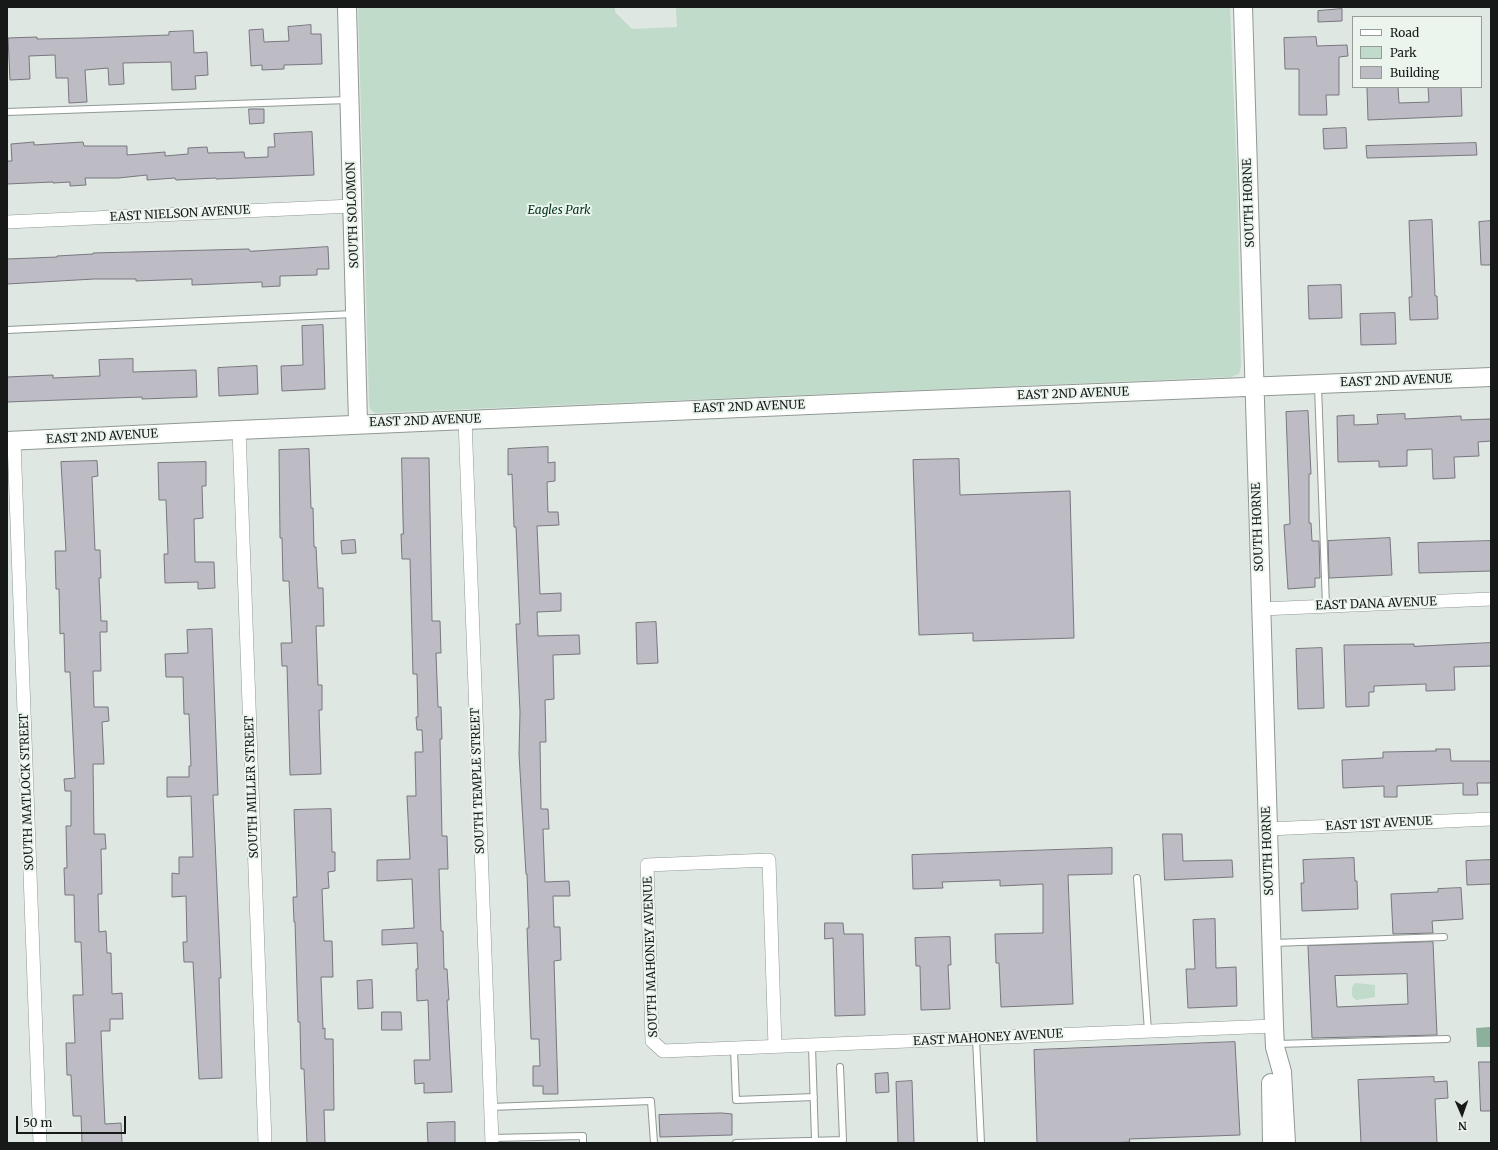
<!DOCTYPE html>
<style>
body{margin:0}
#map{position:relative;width:1498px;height:1150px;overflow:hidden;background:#dee7e1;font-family:Merriweather,serif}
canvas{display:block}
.frame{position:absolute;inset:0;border:8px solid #161917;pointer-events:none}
.legend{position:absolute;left:1352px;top:16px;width:130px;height:72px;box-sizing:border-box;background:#ebf5ee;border:1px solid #969d98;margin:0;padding:5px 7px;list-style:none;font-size:12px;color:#161917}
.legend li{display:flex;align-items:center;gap:8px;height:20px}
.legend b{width:20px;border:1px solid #969d98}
.north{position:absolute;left:1442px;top:1094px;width:40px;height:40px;-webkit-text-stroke:3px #ebf5ee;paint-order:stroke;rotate:178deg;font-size:11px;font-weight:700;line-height:16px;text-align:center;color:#161917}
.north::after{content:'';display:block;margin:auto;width:14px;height:18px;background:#161917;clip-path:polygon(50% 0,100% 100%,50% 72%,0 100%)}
.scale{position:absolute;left:16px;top:1116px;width:110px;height:18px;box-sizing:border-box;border:2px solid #161917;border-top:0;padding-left:5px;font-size:12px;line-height:14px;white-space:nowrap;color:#161917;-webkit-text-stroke:3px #ebf5ee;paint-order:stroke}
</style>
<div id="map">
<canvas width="1498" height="1150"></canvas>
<div class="frame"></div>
<ul class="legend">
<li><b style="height:5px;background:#fff"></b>Road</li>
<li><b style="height:11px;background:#c0dbca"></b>Park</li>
<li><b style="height:11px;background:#bdbbc4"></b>Building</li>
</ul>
<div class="north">N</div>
<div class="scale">50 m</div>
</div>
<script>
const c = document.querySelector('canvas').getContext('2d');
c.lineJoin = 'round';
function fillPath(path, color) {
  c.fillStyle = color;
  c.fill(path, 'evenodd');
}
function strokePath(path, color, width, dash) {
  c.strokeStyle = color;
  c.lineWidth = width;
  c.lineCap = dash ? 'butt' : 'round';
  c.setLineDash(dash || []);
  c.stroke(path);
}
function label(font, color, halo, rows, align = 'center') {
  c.font = font + ' Merriweather,serif';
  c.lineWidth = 4;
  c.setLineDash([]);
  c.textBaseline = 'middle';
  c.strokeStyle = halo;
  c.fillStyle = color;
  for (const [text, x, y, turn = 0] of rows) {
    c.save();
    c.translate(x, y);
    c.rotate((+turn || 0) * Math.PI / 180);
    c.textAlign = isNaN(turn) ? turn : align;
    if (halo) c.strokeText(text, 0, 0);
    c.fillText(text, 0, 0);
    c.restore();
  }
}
const green = new Path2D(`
 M358,7H615V12L632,29L677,27L676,7H1230L1237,175L1241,367L1239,374L1231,377L375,413L370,409L369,402Z
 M1355,983L1375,985V997L1356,1000L1352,996V987Z`);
const water = new Path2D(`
 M1490,1027L1491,1047H1477L1476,1028Z`);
const building = new Path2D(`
 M1342,9V21L1318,22V11Z
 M311,25V34H321L322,64L284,65V69L262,70V65L251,66L249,30L263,29L264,42L289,41L288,27Z
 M193,31L194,53L207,52L208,75L195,76L196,89L172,90L171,62L123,63L124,84L109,85L108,68L85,70L87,102L69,103L68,78H56L55,55L29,56L30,79L10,80L8,38L37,37V39L83,38L169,35V32Z
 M1316,37L1317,46L1347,45L1348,56L1339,57V95H1326L1327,115H1299V69H1285L1284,38Z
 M1398,87L1399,103L1429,102L1428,87H1461L1462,116L1368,120L1367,88Z
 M249,109H264V123L250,124Z
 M1346,128L1347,148L1324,149L1323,129Z
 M312,132L314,175L216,179V178L176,180L175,178L147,180V175L118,178H85L86,185L70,186V182L53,183V182L7,184V161H12L11,144L34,142V145L83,142L84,146H127V155L165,152V156L188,154V148L207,147L208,153L244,152L245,158L268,157V147H275L274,134Z
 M1476,143L1477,155L1367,158L1366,146Z
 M1432,220L1435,296H1437L1438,319L1410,320L1409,297H1412L1409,221Z
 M1491,221V265H1481L1479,222Z
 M328,247L329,269H317V275L280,276V286L262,287V282L192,285V279L136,281V279H94L7,284V259L57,257V256L93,254V253L249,249L250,251Z
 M1341,285L1342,318L1309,319L1308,286Z
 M1395,313L1396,344L1361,345L1360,314Z
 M323,325L325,389L282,391L281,366L303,365L302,326Z
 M133,359V372L196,370L197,397L142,399V397L7,402V377L53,375V378L100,376L99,360Z
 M257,366L258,394L219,396L218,368Z
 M1308,411L1311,474H1309V523H1311L1312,541H1319L1320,578H1315V587L1288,589L1284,525L1290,524L1286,412Z
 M1405,414V419L1461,416V420L1491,419V441L1478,442L1479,456L1454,457L1455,478L1433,479L1432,449L1407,450V466L1379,467V461L1338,462L1337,416L1354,415V425L1378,424L1377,415Z
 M548,447V463L555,462V481L547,482L548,512H558L559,525L537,526L540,594L561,593V611L537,612L538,636L579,635L580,654L553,655L554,699L545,700L546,742H540L541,809H548L549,829H543L545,882L569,881L570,896H553L554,927H560L561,960L554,961L558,1094H543V1086H533V1066H540L539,1039H531L527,928H529L527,874H526L519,754L520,712L516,624H520L516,527H514L512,474L508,475V449Z
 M309,449L311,508H313L314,547H316L318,588H323L324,626H316L318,685H322V710H319L321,774L290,775L287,666H282L281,643H292L289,581H283L282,538H280L279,450Z
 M402,458H429L432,621H440L441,653H436L438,707H441L442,739H440L442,836H447L448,869H439L441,931H443L444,969H447L449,1000H447L452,1092L424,1093V1083L415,1084L414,1060H430L428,1000L417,1001L416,969H418L417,943L382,945V930L414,928L412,879L377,881V860L410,859L407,796H416L415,752H423L422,730H417L416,717H418L417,674H413L410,559H402L401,534H403Z
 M959,459L960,495L1070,491L1074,638L973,641V633L919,635L913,460Z
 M97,461L98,476L92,477L95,550H100L101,578H99L101,621H107V632H100L101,671H93L94,707H108L109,721L102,722L104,764H93L94,834H105L106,849H101L102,894H98L99,932L106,931L107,953H111L112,994L122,993L123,1019H110V1031H101L103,1082L105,1124L121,1123L122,1143H82L81,1116H73L71,1075H67L66,1043H75L73,995H83L81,942H75L74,895H65L64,868H67L66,826H71V791H65L64,779L75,778L70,672H65L64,633L60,634L59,589H56L55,551H66L61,462Z
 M206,462V486H202L203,518L194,519L195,562H214L215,588L198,589V582L165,583L164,554H168L166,500H159L158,463Z
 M1390,538L1392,575L1329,578L1328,541Z
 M355,540L356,553L342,554L341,541Z
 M1491,541V571L1419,573L1418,543Z
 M656,622L658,663L637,664L636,623Z
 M212,629L218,795H213L221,978H219L222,1078L199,1079L193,962H184L183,942H187L186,896L172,897V873L179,874V857H193L191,796L167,797V777H189V766H191L189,714H184L183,677H166L165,654L188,653L187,630Z
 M1491,643V666L1454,667L1455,690L1426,691V684L1374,686V692H1369V706L1346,707L1344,645L1414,644V646Z
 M1322,648L1324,708L1298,709L1296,649Z
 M1436,749H1450L1451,761H1491V783H1477L1478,795H1463V783L1397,786V797H1384V786L1343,788L1342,760L1383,758V752L1436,751Z
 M331,809L332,852H335V871L328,872L329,888L322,889L324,941H332L333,977H321L323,1029L325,1028V1039H333L334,1110H324L325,1143H307L304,1069H301L300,1022H298L295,922H294L293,897H297L294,810Z
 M1163,834H1182L1183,861L1232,860L1233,877L1165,880Z
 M1112,848V874L1068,875L1073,1004L1001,1007L999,963H996L995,934L1043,933V884L1000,886V880L942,882L943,888L913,889L912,855Z
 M1354,858L1355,881H1357L1358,909L1302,911L1301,883H1304L1303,860Z
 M1491,860V884L1467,885L1466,861Z
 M1461,888L1463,919L1432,921L1433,933L1393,934L1391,894L1438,892V889Z
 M1215,919L1216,968L1236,967L1237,1006L1188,1008L1186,969H1195L1193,920Z
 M825,923H843L844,934H863L865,1015L835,1016L833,938L825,939Z
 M950,937L951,965H948L950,1009L921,1010L920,966H916L915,938Z
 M1433,942L1437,1035L1312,1038L1308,946ZM1407,974L1408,1004L1337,1007L1335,976Z
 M372,980L373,1008L358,1009L357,981Z
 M382,1012H401L402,1030H382Z
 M1235,1042L1240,1135L1129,1139L1130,1142L1107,1143H1037L1034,1050Z
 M1479,1062H1491V1111H1481Z
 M888,1073L889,1092L876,1093L875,1074Z
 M1434,1077V1082L1447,1081L1448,1098L1435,1099L1437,1143H1361L1358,1080Z
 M912,1081L914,1143H898L896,1082Z
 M722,1113L732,1114V1135L660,1137L659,1115Z
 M455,1122V1143H428L427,1123Z`);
const lane = new Path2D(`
 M7,112L348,100
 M7,330L353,314
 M1318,386L1326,606
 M1137,878L1148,1031
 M1273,943L1444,937
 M976,1039L981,1143
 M1277,1044L1447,1039
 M812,1046L815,1140
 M734,1049L736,1100L814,1097
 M490,1107L651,1101L654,1143
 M491,1138L583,1136V1143
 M736,1143L843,1140L840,1067`);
const street = new Path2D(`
 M7,222L352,206
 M465,419L492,1143
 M239,430L265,1143
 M14,441L40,1143
 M1261,609L1491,599
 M1268,829L1491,819
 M775,1047L769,860L647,865L652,1041L663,1051L1274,1026`);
const secondary = new Path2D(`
 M347,7L358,423
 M1243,7L1274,1026L1275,1047L1282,1072L1286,1143
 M7,441C84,437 161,434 238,430C656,409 1073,395 1491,377
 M1271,1083L1272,1143`);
const streetNames = [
 ["SOUTH HORNE",1249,203,-92],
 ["EAST NIELSON AVENUE",180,214,-3],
 ["SOUTH SOLOMON",353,215,-92],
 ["EAST 2ND AVENUE",1396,381,-2],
 ["EAST 2ND AVENUE",1073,394,-2],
 ["EAST 2ND AVENUE",749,407,-2],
 ["EAST 2ND AVENUE",425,421,-2],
 ["EAST 2ND AVENUE",102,437,-3],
 ["SOUTH HORNE",1258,527,-92],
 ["EAST DANA AVENUE",1376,604,-2],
 ["SOUTH TEMPLE STREET",478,781,-92],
 ["SOUTH MILLER STREET",252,787,-92],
 ["SOUTH MATLOCK STREET",27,792,-92],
 ["EAST 1ST AVENUE",1379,824,-3],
 ["SOUTH HORNE",1268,851,-92],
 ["SOUTH MAHONEY AVENUE",651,957,-92],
 ["EAST MAHONEY AVENUE",988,1038,-3]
];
const parkNames = [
 ["Eagles Park",559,211]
];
fillPath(green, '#c0dbca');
fillPath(water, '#8cb09b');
fillPath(building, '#bdbbc4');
strokePath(building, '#78767e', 1);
strokePath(lane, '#909993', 8);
strokePath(street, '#909993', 14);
strokePath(secondary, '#909993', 20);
strokePath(lane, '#fff', 6);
strokePath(street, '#fff', 13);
strokePath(secondary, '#fff', 18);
label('12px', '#161917', '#ebf5ee', streetNames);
label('italic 12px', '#02331e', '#ebf5ee', parkNames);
</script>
